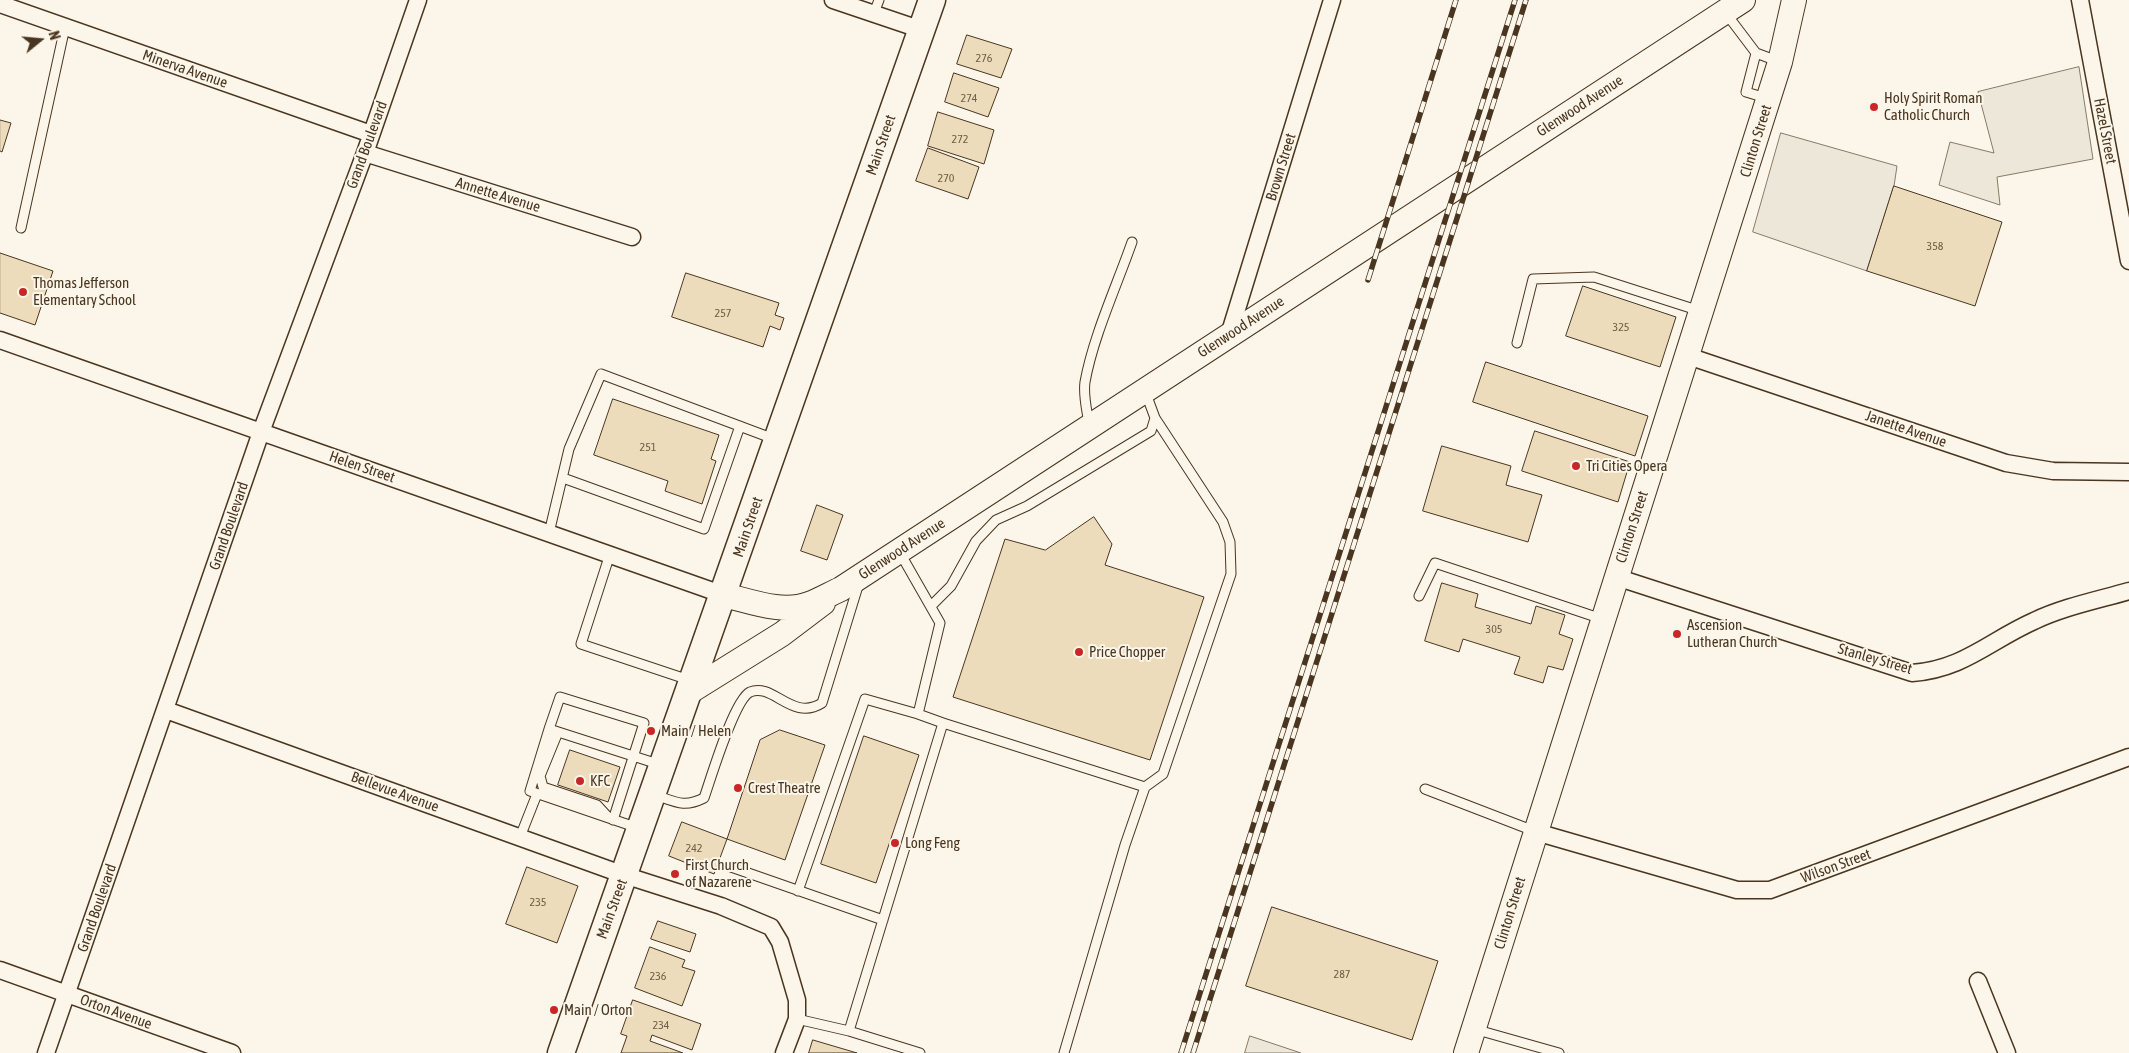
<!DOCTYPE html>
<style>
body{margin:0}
#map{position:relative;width:2129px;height:1053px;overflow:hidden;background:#fbf6e9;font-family:"Asap Condensed",sans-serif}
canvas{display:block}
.north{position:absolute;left:15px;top:15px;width:50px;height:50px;-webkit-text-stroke:4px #fbf6e9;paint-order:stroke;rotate:73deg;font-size:14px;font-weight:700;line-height:20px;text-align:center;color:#4a3520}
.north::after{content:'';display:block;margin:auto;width:18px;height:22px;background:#4a3520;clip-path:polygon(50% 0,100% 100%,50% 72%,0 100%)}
</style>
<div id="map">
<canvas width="2129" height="1053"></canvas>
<div class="north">N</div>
</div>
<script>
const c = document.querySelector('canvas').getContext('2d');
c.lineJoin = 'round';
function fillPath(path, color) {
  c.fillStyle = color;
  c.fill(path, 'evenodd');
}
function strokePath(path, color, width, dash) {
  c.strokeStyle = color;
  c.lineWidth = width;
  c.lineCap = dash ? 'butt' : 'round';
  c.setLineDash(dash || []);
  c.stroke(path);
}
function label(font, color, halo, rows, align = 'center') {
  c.font = font + ' "Asap Condensed",sans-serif';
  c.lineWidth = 4;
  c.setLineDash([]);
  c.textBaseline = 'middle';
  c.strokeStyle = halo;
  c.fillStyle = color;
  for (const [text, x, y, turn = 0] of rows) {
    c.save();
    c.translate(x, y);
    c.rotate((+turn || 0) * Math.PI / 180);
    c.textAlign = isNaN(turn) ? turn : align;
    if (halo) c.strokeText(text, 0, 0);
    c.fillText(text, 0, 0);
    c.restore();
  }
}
const parking = new Path2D(`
 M2079,67L2093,159L1997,177L2000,205L1939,185L1950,142L1994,153L1978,92Z
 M1781,133L1897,166L1894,186L1867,271L1753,232Z
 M1250,1036L1301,1053H1245Z`);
const building = new Path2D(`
 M967,35L1012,49L1001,78L957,64Z
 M954,73L999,88L988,117L945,102Z
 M938,112L994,130L984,164L928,146Z
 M0,120L11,123L2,152L0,151Z
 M928,148L979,167L968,199L916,181Z
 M1894,186L2002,222L1975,306L1867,271Z
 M0,253L53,271L35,325L0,313Z
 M686,273L779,303L775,315L784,318L780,330L770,326L763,347L672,317Z
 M1583,286L1676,317L1660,367L1566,336Z
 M1486,362L1648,416L1635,456L1473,402Z
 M613,399L719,435L711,459L716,461L702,504L665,491L668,481L594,455Z
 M1535,431L1630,462L1618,502L1522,471Z
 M1442,446L1511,466L1506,485L1542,495L1528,542L1423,511Z
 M817,505L843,515L827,560L801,551Z
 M1094,517L1112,544L1105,565L1204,597L1150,760L953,697L1005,539L1045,550Z
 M1442,583L1478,594L1475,607L1531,624L1536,606L1565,615L1559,634L1573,639L1563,670L1548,666L1543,683L1514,674L1520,657L1463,639L1459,652L1425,641Z
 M780,730L825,745L785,860L727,839L760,740Z
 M864,736L919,755L876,883L821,864Z
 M570,750L620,767L608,802L558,785Z
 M682,822L727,839L714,874L669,856Z
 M527,867L578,886L557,943L506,924Z
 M1272,907L1438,961L1412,1040L1246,986Z
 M658,921L696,934L690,952L651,939Z
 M650,947L685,960L682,967L695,971L682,1006L635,988Z
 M633,1000L701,1024L692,1050L652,1035L650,1041L683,1053H621L627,1036L621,1034Z
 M813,1040L857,1053H809Z`);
const lane = new Path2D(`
 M1725,12L1756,53L1780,62
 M874,13L879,0
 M1756,53L1746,92L1766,98
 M21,228L65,27
 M1517,343L1533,279L1594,277L1700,311
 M1089,424C1087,410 1083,396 1085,382C1093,337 1117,285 1132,242
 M563,478L704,529L740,426
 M549,533L569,449L601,374L774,439
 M610,554L581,644L689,680
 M1419,596L1435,563L1602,619
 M932,605L951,586L976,541L996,520L1027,506L1151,431L1155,418L1145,391
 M943,723L1145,787
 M549,729L560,697L644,723L613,820
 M558,732L540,776L543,787L597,805L609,818
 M1425,789L1534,831
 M655,795C676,802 684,808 704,798C711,778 734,700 750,692C773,682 792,722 822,703L859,583
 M638,828L530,791L549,729L661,765
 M520,837L537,794
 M731,867L883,920
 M798,891L865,699L918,714
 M797,1019L849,1031L943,723L918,714L940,623L900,553
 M1474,1029L1559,1053
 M849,1031L920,1053
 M1064,1053L1125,845L1145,787L1163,774L1231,574L1230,542L1223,522L1155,418`);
const street = new Path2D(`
 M833,0L922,30
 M2080,0L2129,261
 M0,4L371,134
 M365,153L632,237
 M1229,335L1332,0
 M0,340L724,595
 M1688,356L2006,463L2053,471L2129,472
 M1616,577L1912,673C1964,669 1989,641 2034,621C2063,607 2098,600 2129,591
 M166,710L624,875L721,906L771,927L780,942L797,1000V1019L784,1053
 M1536,832L1737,890H1770L2129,757
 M0,970L232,1053
 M1978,981L2007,1053
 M46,1053L261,432L365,153L418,0`);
const secondary = new Path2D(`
 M724,595C750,601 782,614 809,604C820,600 830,594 841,589L1743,0
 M689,692L782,634L823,603
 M1466,1053L1780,62L1794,0`);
const primary = new Path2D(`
 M561,1053L932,0`);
const rail = new Path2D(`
 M1368,280L1456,0
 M1181,1053L1515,0
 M1193,1053L1526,0`);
const markers = [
 [1874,107,5,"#c62828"],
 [23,292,5,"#c62828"],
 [1576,466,5,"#c62828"],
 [1677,634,5,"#c62828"],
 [1079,652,5,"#c62828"],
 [651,731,5,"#c62828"],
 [580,781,5,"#c62828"],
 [738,788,5,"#c62828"],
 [895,843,5,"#c62828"],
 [675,874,5,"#c62828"],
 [554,1010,5,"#c62828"]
];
const numberNames = [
 ["276",984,58],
 ["274",969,98],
 ["272",960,139],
 ["270",946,178],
 ["358",1935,246],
 ["257",723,313],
 ["325",1621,327],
 ["251",648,447],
 ["305",1494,629],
 ["242",694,848],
 ["235",538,902],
 ["287",1342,974],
 ["236",658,976],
 ["234",661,1025]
];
const streetNames = [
 ["Minerva Avenue",185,69,19],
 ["Glenwood Avenue",1580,106,-33],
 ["Hazel Street",2105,131,79],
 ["Clinton Street",1756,141,-73],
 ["Grand Boulevard",367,145,-70],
 ["Main Street",881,145,-71],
 ["Brown Street",1281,167,-73],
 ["Annette Avenue",498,195,17],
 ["Glenwood Avenue",1241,327,-33],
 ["Janette Avenue",1906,429,19],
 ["Helen Street",362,467,19],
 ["Grand Boulevard",229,526,-71],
 ["Main Street",748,527,-71],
 ["Clinton Street",1632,527,-72],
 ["Glenwood Avenue",902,549,-33],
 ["Stanley Street",1875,659,16],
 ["Bellevue Avenue",395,792,20],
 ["Wilson Street",1836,866,-20],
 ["Grand Boulevard",97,908,-71],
 ["Main Street",612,909,-70],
 ["Clinton Street",1510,913,-73],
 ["Orton Avenue",116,1012,20]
];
const poiNames = [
 ["Holy Spirit Roman",1884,98],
 ["Catholic Church",1884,115],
 ["Thomas Jefferson",33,283],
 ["Elementary School",33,300],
 ["Tri Cities Opera",1586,466],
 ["Ascension",1687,625],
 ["Lutheran Church",1687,642],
 ["Price Chopper",1089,652],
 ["Main / Helen",661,731],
 ["KFC",590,781],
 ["Crest Theatre",748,788],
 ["Long Feng",905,843],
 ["First Church",685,865],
 ["of Nazarene",685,882],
 ["Main / Orton",564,1010]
];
fillPath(parking, '#ede7d9');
strokePath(parking, '#887966', 1);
fillPath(building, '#ecdcbc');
strokePath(building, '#4a3520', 1);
strokePath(lane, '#4a3520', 11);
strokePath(street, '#4a3520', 19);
strokePath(secondary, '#4a3520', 26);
strokePath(primary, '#4a3520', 29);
strokePath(lane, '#fbf6e9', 9);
strokePath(street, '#fbf6e9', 16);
strokePath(secondary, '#fbf6e9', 24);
strokePath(primary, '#fbf6e9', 26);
strokePath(rail, '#4a3520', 5.5);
strokePath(rail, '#fbf6e9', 4, [11]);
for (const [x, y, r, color] of markers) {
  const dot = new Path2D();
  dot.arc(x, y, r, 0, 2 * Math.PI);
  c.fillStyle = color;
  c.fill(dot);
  strokePath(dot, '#fbf6e9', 2);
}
label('12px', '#725f47', null, numberNames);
label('15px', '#4a3520', '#fbf6e9', streetNames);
label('15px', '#4a3520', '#fbf6e9', poiNames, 'left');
</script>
